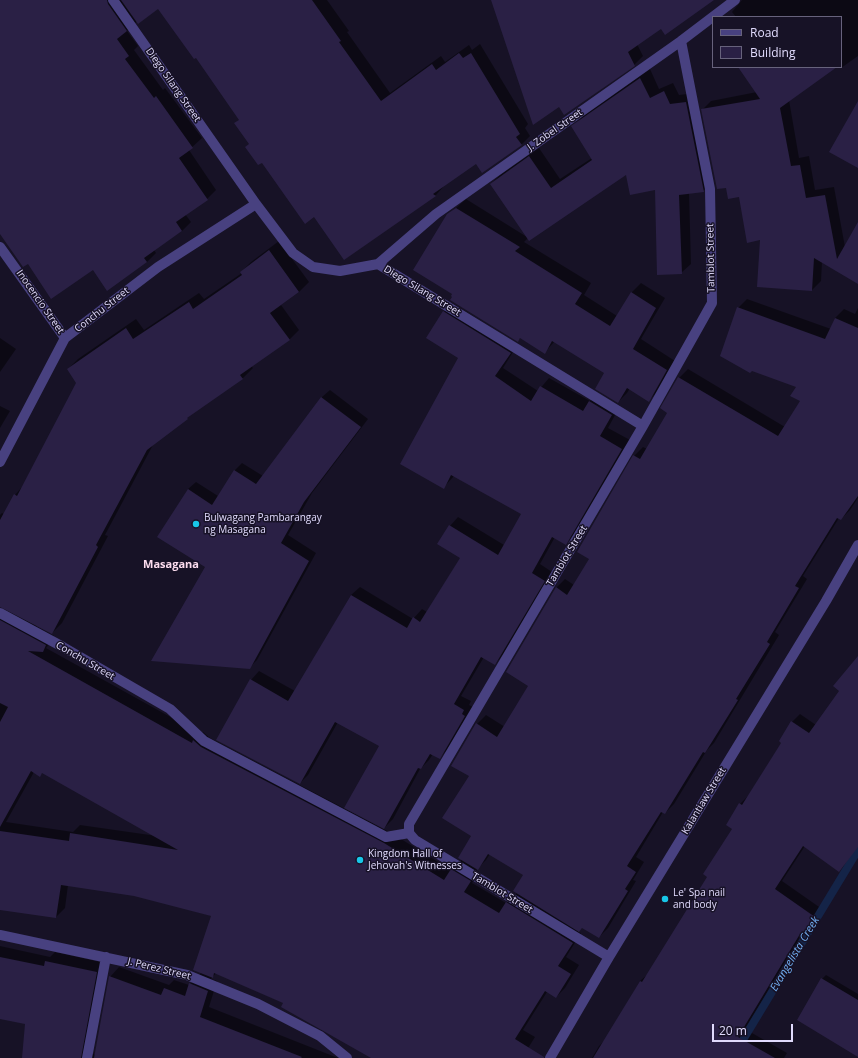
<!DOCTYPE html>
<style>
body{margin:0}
#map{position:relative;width:858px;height:1058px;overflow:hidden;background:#171226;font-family:"Open Sans",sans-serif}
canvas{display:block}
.legend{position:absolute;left:712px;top:16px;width:130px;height:52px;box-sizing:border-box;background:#171226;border:1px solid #67627c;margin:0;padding:5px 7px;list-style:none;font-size:12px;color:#e0dafc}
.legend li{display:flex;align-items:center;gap:8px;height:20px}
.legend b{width:20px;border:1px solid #67627c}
.scale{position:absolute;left:712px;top:1024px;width:81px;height:18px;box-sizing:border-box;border:2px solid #e0dafc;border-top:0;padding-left:5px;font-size:12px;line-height:14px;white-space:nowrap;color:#e0dafc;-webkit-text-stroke:3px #171226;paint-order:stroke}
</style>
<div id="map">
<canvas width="858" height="1058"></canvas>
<ul class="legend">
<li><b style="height:5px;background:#484180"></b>Road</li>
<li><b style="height:11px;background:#2a2045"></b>Building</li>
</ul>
<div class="scale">20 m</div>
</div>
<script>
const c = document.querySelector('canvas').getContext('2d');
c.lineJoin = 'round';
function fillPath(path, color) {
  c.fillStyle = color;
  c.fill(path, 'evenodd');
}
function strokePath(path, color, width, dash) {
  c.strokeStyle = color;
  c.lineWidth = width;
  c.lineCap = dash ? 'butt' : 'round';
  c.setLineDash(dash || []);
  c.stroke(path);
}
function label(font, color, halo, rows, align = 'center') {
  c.font = font + ' "Open Sans",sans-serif';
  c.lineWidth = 3;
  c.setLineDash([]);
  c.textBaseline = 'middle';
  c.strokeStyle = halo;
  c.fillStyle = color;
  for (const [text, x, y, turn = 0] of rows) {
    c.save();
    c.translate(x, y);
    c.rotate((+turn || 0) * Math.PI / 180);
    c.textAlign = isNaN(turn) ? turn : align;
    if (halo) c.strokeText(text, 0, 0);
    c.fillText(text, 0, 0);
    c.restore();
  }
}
const shadow = new Path2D(`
 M0,0H327L349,31L347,32L390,93L441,56L445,62L469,45L472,50L480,44L528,124L525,128L530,136L521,145L476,163L443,186H444L436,195L344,258L315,216L250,144L240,119L196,57L159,8L137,21L127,31L138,46L134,50L163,90L165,88L202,138L189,150L216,190L207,199L185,214L191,222L182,231L154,250L156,253L147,262L93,269L28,263L0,233Z
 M492,0H712L661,28L637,44L643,56L634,65Z
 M742,0H858V56L841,68V17H736L732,12Z
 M739,67H835L789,100L799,158L809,156L815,190L834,187L845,247L858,224V283L822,262L821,281L812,290L761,239L740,196L727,187L702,110L711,101L757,92Z
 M650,69L659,89L673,83L679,95L696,93L712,181L703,191L689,193L691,264L681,273L656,189L627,173L528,238L524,242L591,283L584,295L617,316L632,292L641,283L665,298L641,339L675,361L658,391L649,400L630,388L627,393L618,402L606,373L555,341L545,352L521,337L518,341L454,296L448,215L466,199L527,237L491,184L500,175L539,148L560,179L592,158L573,127L582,117Z
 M279,241L309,282L299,292L281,305L299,330L289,340L251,366L253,368L243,378L194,412L154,443L105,535L108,536L62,623L52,633L37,625L36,626L54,636L51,642L46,648L201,734L203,732L210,738L393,834L451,870L462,859L472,836L470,775L477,724L486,715L505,727L529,686L556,588L565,579L574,585L590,559L634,456L643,447L647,449L669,413L679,378L688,369L785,427L802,401L797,386L738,308L747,299L831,329L835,318L844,309L855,314L858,308V498L850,510L841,519L839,518L803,576L807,579L775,632L779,635L714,743L707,750L674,804L665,813L663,812L636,857L644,862L633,880L636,881L608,928L599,937L583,927L578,932L581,933L566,957L579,965L565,988L556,997L547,992L523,1030L535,1037L522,1058H373L284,1003L216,973L211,979L217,981L209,1007L338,1058H23L26,1023L0,1018V946L50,957L55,952L105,963L90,1051L95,1055L110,977L119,967L169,985L174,980L189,985L201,973L212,916L135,895L68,885L65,908L56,917L0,904V608L4,609L0,599V515L2,513L4,514L15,495L22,487L77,383L68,369L78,359L136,319L144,330L199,293L204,299L242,273L241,272L251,262ZM34,772L40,775L43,772L157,836L80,825L73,832L6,822ZM490,854L524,875L517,893L506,903L472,883L479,872L476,870L486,860Z
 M452,303L518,344L503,368L538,391L549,378L590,401L598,393L620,406L608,428L630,440L574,535L565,544L555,537L540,564L552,572L503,655L495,664L484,657L461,696L471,701L469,705L473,707L448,749L439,758L433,754L429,760L420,769L393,819L384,828L380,746L338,722L308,775L300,783L251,680L259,671L295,691L351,595L360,587L413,619L422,609L427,612L461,557L450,526L458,517L504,545L522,514L454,476L444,487L459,358L444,312Z
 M0,338L16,349L0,372Z
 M330,390L368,419L312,493L288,535L316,553L257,660L249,668L207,567L188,489L196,482L218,496L235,470L242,463L263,476L322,397Z
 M0,406L10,411L0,428Z
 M858,661V848L847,863L839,871L805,846L782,881L822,909L810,926L802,934L745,1029L787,1053L784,1058H592L599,1046L605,1040L640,981L648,974L709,876L733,828L740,804L748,796L782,742L792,722L800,714L816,725L841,691Z
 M826,975L858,994V1050L822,979Z`);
const stream = new Path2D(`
 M732,1058L858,850`);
const building = new Path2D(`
 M0,0H107L108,4L127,31L117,39L129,56L125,59L154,98L156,96L193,148L179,158L208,200L176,222L182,231L144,258L147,262L107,291L93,270L51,299L28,264L23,267L0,234Z
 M121,0H312L341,41L339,42L381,101L432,64L436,70L459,53L463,58L471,53L520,134L516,137L522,145L482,173L476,164L433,194L436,196L344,260L314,217L305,224L262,163L258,165L245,147L249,144L234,123L239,120L196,58L194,59L158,9L138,24Z
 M491,0H714L665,35L661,29L628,52L635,66L564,115L559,107L533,125Z
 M738,67H837L780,108L791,166L800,165L806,198L825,195L837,259L858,222V284L814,258L812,291L757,287L760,240L747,243L739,197L728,199L726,188L717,189L701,109L760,99Z
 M640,78L650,98L664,91L670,104L686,102L704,192L679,195L682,274L657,275L655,190L630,195L626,175L529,241L490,184L529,156L551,188L592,160L571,126Z
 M858,101V168L829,152Z
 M456,208L520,247L515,251L582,293L575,304L610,326L631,292L656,308L633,349L667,370L649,402L627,388L618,403L595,389L604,373L552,341L545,354L520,338L518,342L450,300L452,297L451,296L452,294L413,270L447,214Z
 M269,250L299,292L270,313L290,340L240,375L243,379L187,418L188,419L147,450L96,545L98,547L52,634L0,607V520L14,494L17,496L76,383L67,369L126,328L133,339L189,302L193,309L242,275L240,272Z
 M737,307L825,339L835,318L858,328V496L841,520L837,518L795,586L799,588L767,642L770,644L736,699L738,700L705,753L703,752L665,814L661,812L627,866L636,872L625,889L628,891L599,938L582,928L579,932L513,891L523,875L488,854L478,870L458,858L471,836L442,818L469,776L451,766L476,723L497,737L528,686L506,672L556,587L567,595L589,559L577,552L633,455L640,459L667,413L660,408L678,377L778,436L800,401L790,396L796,387L752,371L750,373L720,356Z
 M443,311L511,353L495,376L531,401L540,386L583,411L589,401L612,415L600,436L622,449L566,545L552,537L532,573L545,581L495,665L481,657L454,704L464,710L462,714L465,716L440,759L430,754L421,769L418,768L384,829L344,808L379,746L335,722L300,784L216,740L250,679L288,701L351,595L407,628L413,617L420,622L460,558L437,544L449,525L498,555L521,514L451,475L444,489L400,464L458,358L426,338Z
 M321,397L361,427L304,502L281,543L309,561L250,669L151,661L205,567L157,537L188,489L212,505L234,470L256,484Z
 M0,620L46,645L43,652L28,651L192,743L193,740L201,747L384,843L444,880L451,869L471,881L464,892L499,913L506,902L573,943L558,966L571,974L556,998L545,991L515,1039L544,1057V1058H371L281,1007L283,1003L214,973L213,978L193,970L211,916L134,896L61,885L56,918L0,910V831L69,841L70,833L178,850L42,773L40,777L31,771L0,827V722L8,707L0,703Z
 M858,656V847L839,872L803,846L775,889L815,917L802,935L800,934L738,1037L775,1058H593L640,981L642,982L707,877L703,874L732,829L726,825L739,803L742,805L781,743L779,741L791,721L809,733L839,691L833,686Z
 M0,957L44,966L45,961L97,972L81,1058H22L25,1024L0,1019Z
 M109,976L161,995L164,988L185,996L189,983L208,991L200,1017L302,1057L301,1058H94Z
 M821,978L858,1000V1057L797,1020Z`);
const minor = new Path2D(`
 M113,0L256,204L293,253L313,267L340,271L378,264L643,426
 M0,247L65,338
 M378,264L436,214L681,41L735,0
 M0,462L65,338L158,267L256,204
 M0,613L63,647L170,709L204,741L386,837L409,833
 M0,935L187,975L258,1004L320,1036L347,1058
 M609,957L415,840L409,833V824L643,426L712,303L710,189L681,41
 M87,1058L106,957
 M550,1058L609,957L826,601L858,545`);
const markers = [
 [196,524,4,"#18c7e9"],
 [360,860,4,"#18c7e9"],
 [665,899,4,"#18c7e9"]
];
const streetNames = [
 ["Diego Silang Street",173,85,55],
 ["J. Zobel Street",555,130,-35],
 ["Tamblot Street",711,258,-91],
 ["Diego Silang Street",422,291,31],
 ["Inocencio Street",40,302,55],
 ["Conchu Street",102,310,-38],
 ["Tamblot Street",567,556,-59],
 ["Conchu Street",85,661,30],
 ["Kalantiaw Street",704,801,-59],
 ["Tamblot Street",502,893,31],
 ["J. Perez Street",159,969,14]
];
const poiNames = [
 ["Bulwagang Pambarangay",204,518],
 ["ng Masagana",204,530],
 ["Kingdom Hall of",368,854],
 ["Jehovah's Witnesses",368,866],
 ["Le' Spa nail",673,893],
 ["and body",673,905]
];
const neighbourhoodNames = [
 ["Masagana",171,565]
];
const waterNames = [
 ["Evangelista Creek",795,954,-59]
];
fillPath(shadow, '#0007');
strokePath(stream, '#142448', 8);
fillPath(building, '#2a2045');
strokePath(minor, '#484180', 10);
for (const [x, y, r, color] of markers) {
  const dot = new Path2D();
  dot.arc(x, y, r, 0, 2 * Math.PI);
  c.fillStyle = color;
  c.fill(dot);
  strokePath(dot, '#171226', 1.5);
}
label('10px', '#e0dafc', '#171226', streetNames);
label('10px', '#e0dafc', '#171226', poiNames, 'left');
label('bold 11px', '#fcdcee', '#171226', neighbourhoodNames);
label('italic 11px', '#72aef2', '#171226', waterNames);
</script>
